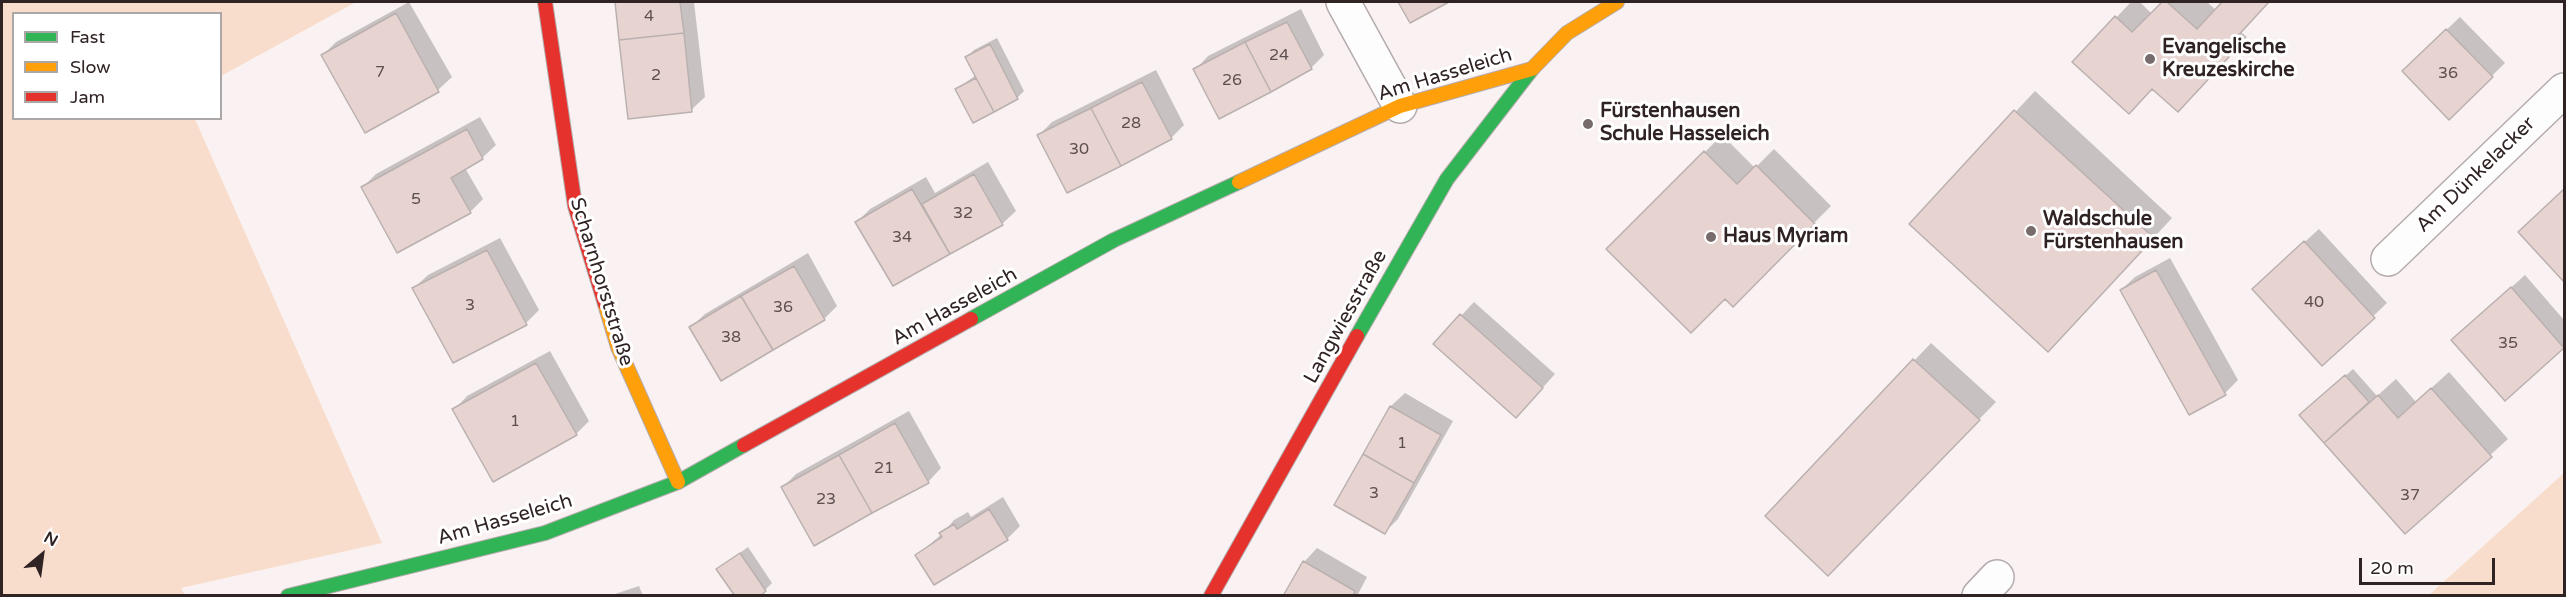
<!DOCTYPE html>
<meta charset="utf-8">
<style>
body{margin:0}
#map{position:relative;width:2566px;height:597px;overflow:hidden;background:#faf2f2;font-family:"Varela Round",sans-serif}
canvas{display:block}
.frame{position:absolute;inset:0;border:3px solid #302324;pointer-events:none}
.legend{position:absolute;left:12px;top:12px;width:210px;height:108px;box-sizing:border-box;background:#fff;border:2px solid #aca7a7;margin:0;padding:8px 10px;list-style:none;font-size:18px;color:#302324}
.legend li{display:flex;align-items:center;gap:12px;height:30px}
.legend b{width:30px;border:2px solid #aca7a7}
.north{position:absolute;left:12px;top:525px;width:60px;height:60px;-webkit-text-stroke:4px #fff;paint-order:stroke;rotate:29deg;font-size:16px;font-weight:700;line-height:24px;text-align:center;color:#302324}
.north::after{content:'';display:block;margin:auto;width:21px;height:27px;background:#302324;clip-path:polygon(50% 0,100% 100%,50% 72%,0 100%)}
.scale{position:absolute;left:2359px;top:558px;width:136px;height:27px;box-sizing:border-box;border:3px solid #302324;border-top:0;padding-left:8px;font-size:18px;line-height:21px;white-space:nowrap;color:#302324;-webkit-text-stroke:4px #fff;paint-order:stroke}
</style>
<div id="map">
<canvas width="2566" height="597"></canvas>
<div class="frame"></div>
<ul class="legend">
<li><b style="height:8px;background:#30b455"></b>Fast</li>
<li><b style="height:8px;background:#ff9f0a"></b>Slow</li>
<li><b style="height:8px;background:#e5322d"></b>Jam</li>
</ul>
<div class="north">N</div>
<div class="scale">20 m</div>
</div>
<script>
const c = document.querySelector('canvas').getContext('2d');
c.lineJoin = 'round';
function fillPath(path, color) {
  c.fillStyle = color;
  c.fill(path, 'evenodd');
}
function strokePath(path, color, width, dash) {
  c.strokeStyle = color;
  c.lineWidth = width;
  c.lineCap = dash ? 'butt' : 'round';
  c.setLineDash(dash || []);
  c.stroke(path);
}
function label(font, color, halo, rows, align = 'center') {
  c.font = font + ' "Varela Round",sans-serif';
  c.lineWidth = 6;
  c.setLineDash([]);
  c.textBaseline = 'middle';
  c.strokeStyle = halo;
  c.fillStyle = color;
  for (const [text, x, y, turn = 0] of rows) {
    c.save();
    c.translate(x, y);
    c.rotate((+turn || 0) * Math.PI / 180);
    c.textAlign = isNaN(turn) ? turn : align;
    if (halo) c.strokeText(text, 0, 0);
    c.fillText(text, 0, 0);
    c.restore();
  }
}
const green = new Path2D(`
 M2,2H356L221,76L220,14H14V118L195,119L382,543L181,588L185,595H2Z
 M2564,473V595H2429Z`);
const shadow = new Path2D(`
 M409,2L452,77L438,90L365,131L323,55L336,42Z
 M617,2H694L705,97L691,110L629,117Z
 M1400,2H1446L1410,21Z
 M2131,2H2140L2152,14L2164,2H2207L2216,10L2224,2H2269L2241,32L2247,37L2197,91L2153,87L2074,62Z
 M1301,9L1324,55L1311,68L1195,70L1208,56Z
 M2460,17L2505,63L2449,118L2417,58Z
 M997,38L1024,91L1017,98L973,121L957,89L976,75L967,57L974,50Z
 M1156,70L1184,125L1171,138L1039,135L1052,122Z
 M2035,91L2172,218L2067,331L1911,223Z
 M480,117L496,145L482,158L465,168L483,199L470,212L363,187L376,174Z
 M1722,135L1755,168L1774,149L1831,206L1733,304L1725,297L1608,249Z
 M988,162L1016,211L1002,224L893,284L857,222L870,209L926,177L935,193Z
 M2564,190V280L2520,232Z
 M2319,229L2387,303L2323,364L2267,276Z
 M500,238L539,310L526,323L454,361L414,288L428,275Z
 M808,253L837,306L824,319L691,327L705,314Z
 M2170,258L2238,380L2225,393L2121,290L2135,277Z
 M2525,275L2564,320V346L2505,398L2453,340Z
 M1474,302L1555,374L1529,403L1435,344Z
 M1931,343L1996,402L1828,574L1767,516Z
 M550,351L589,421L576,434L454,410L467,396Z
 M2353,369L2377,396L2396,379L2416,402L2449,372L2508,439L2405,532L2301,416Z
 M1405,393L1453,421L1398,519L1385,532L1336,504L1391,406Z
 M909,411L941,468L928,482L783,487L796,474Z
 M1003,497L1020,526L1007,539L917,555L942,534L954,520L968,512L971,517Z
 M748,547L772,583L765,590L718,569Z
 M1317,548L1367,577L1357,596H1285L1304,562Z
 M639,586L643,596H609Z`);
const building = new Path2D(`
 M615,2H680L684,33L619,40Z
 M1398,2H1449L1410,23Z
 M2162,2H2167L2197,29L2222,2H2269L2223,52L2229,57L2178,112L2152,89L2129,114L2072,62L2115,16L2132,32Z
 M396,13L439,92L365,133L321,55Z
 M1287,22L1312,69L1271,92L1245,42Z
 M2446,29L2493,77L2449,120L2402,71Z
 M684,33L692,112L628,119L619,40Z
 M1245,42L1271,92L1219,119L1193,69Z
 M990,44L1018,99L994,112L965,57Z
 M976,78L994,112L973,123L955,89Z
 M1142,82L1172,139L1121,166L1091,108Z
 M1091,108L1121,166L1067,193L1037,135Z
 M2014,110L2154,238L2048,352L1909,224Z
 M467,129L483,159L451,178L471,213L397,253L361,187Z
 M1704,151L1737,184L1756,165L1815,224L1733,307L1725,299L1691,333L1606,249Z
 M974,174L1003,225L950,254L922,204Z
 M912,189L950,254L893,286L855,222Z
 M2564,189V282L2518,232Z
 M2304,241L2375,318L2322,366L2252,289Z
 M487,250L527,325L453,363L412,288Z
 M794,266L825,320L773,350L741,296Z
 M2156,270L2226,395L2189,415L2120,290Z
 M2511,287L2564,348L2505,401L2451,340Z
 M741,296L773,350L721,381L689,327Z
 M1460,314L1543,388L1516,418L1433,344Z
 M1913,359L1980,420L1828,576L1765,516Z
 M536,363L577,435L493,482L452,409Z
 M2345,375L2369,402L2324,443L2299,415Z
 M2431,388L2492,457L2405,534L2324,443L2378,395L2398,418Z
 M1390,406L1441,435L1414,483L1363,454Z
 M895,423L929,483L872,513L839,455Z
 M1363,454L1414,483L1385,534L1334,505Z
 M839,455L872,513L814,546L781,487Z
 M989,509L1008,540L934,585L915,555L942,537L939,533L954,524L957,529Z
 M740,553L766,591L760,596H735L716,569Z
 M1303,561L1355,591L1353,596H1283Z`);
const street = new Path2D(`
 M1343,2L1400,106
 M2388,259L2564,90
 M1979,596L1997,577`);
const fast = new Path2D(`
 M971,319L1114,240L1239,182
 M1357,336L1447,179L1532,69
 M288,596L545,533L678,482L744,445`);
const slow = new Path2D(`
 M1239,182L1400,106L1532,69L1567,33L1617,2
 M605,304L618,347L678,482`);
const jam = new Path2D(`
 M545,2L575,206L605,304
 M744,445L971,319
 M1211,596L1357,336`);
const markers = [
 [2150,59,6,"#776b6c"],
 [1588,124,6,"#776b6c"],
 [2031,231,6,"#776b6c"],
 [1711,237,6,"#776b6c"]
];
const numberNames = [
 ["4",649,17],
 ["24",1279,56],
 ["7",380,73],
 ["36",2448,74],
 ["2",656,76],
 ["26",1232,81],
 ["28",1131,124],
 ["30",1079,150],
 ["5",416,200],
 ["32",963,214],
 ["34",902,238],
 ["40",2314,303],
 ["3",470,306],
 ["36",783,308],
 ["38",731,338],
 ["35",2508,344],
 ["1",515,422],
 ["1",1402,444],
 ["21",884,469],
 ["3",1374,494],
 ["37",2410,496],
 ["23",826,500]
];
const poiNames = [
 ["Evangelische",2162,48],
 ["Kreuzeskirche",2162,71],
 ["Fürstenhausen",1600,112],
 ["Schule Hasseleich",1600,135],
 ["Waldschule",2043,220],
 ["Fürstenhausen",2043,243],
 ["Haus Myriam",1723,237]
];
const streetNames = [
 ["Am Hasseleich",1445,75,-17],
 ["Am Dünkelacker",2476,175,-44],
 ["Scharnhorststraße",601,282,73],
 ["Am Hasseleich",955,307,-29],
 ["Langwiesstraße",1346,317,-61],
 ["Am Hasseleich",505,520,-16]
];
fillPath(green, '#f9ddcc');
fillPath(shadow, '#0003');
fillPath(building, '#e7d4d1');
strokePath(building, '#bab0af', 1.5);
strokePath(street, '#b5abac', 36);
strokePath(fast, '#b5abac', 16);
strokePath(slow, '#b5abac', 16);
strokePath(jam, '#b5abac', 16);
strokePath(street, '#fefdfd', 33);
strokePath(fast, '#30b455', 14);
strokePath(slow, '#ff9f0a', 14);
strokePath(jam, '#e5322d', 14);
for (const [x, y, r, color] of markers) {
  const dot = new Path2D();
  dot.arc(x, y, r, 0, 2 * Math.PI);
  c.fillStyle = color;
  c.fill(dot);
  strokePath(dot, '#fff', 2);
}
label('16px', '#5e4f4f', null, numberNames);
label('bold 20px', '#302324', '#fff', poiNames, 'left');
label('20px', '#302324', '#fff', streetNames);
</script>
